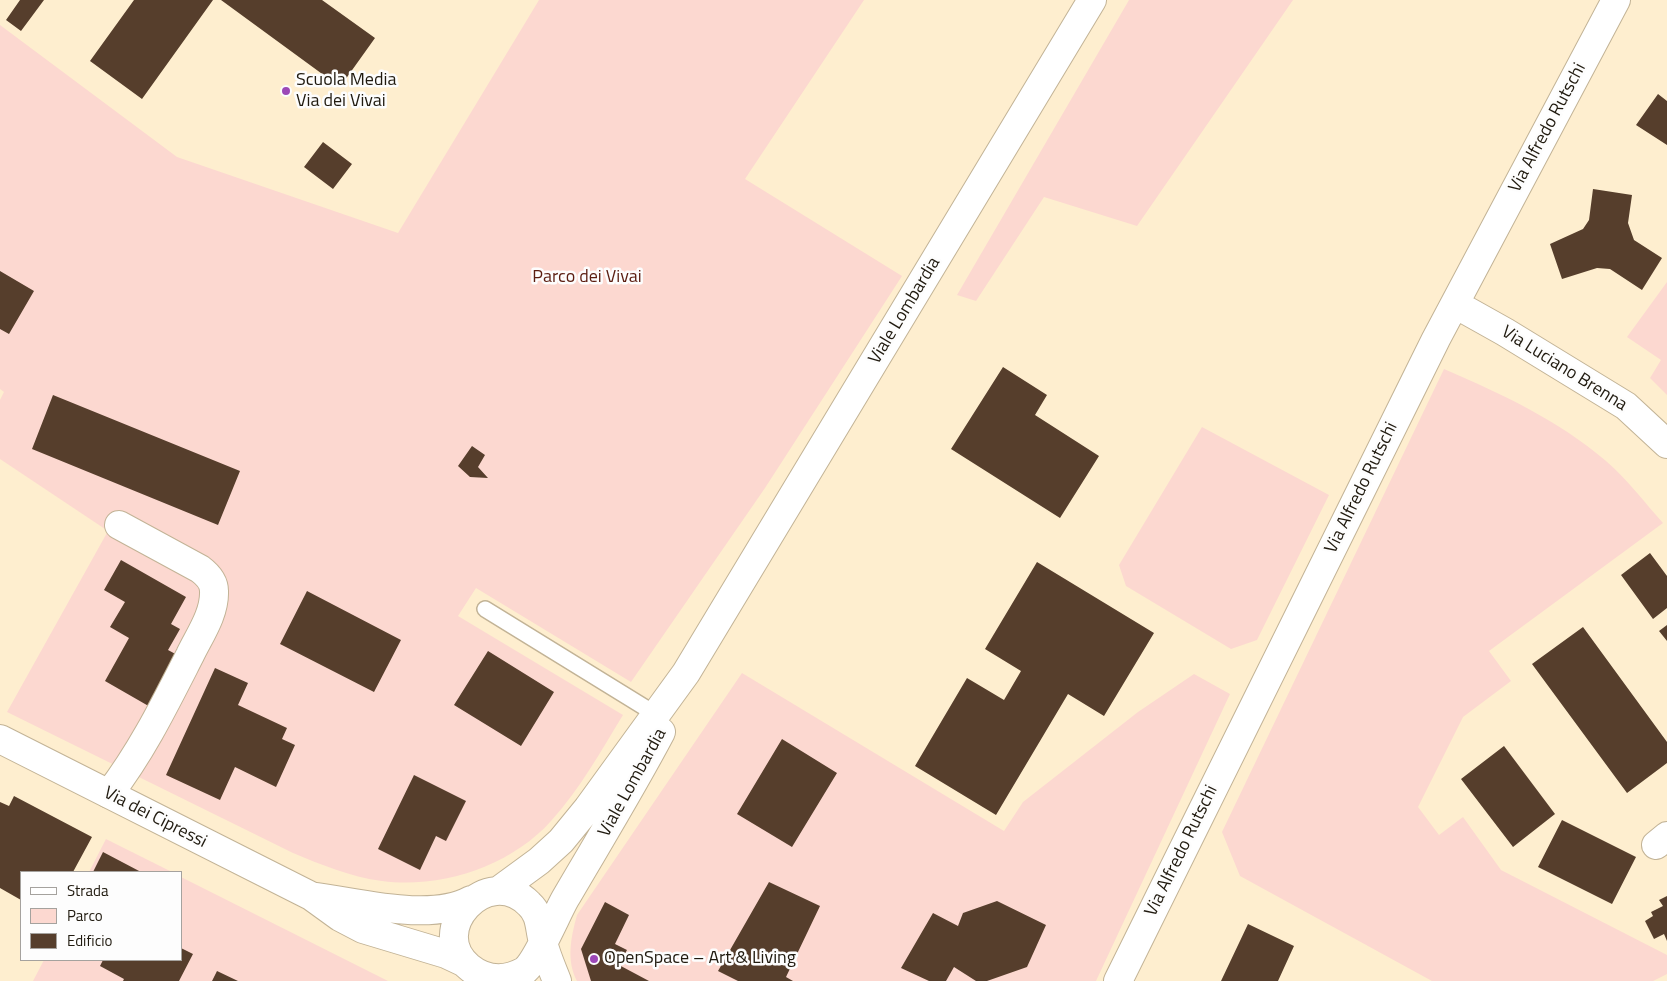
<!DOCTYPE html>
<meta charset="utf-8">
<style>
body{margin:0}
#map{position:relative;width:1667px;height:981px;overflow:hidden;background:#feeecf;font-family:"Titillium Web",sans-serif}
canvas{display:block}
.legend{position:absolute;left:20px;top:871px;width:162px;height:90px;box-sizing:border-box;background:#fdfdfd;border:1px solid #a5a29e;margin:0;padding:6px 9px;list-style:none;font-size:15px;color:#201a0f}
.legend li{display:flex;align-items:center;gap:10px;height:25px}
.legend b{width:25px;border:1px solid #a5a29e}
</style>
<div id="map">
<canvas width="1667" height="981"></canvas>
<ul class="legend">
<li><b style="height:6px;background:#fff"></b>Strada</li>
<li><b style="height:14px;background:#fcd8d0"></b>Parco</li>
<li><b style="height:14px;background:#563e2c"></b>Edificio</li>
</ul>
</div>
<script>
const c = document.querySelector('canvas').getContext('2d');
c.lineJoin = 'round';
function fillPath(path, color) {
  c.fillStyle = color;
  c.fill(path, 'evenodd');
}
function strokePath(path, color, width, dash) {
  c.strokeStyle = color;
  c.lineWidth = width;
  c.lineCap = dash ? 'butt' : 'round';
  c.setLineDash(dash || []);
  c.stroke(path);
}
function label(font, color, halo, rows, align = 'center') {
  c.font = font + ' "Titillium Web",sans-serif';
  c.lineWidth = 5;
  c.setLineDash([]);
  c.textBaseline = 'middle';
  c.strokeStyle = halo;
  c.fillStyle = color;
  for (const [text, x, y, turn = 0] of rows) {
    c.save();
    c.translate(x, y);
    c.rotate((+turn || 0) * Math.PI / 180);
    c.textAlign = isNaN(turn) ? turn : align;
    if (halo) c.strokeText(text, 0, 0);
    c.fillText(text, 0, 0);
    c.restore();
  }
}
const green = new Path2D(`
 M539,0H864L745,179L902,276L765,488L631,682L476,588L458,616L623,715C601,751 580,789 551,821C511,866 441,889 382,881C351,877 322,865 293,853L7,712L108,531L0,459V400L4,392L0,389V25L177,157L398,233Z
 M1129,0H1293L1137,226L1044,197L976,301L957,295Z
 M1667,282V395L1650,378L1661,360L1627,337Z
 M1444,369C1502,394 1558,420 1606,461C1627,479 1645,503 1663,523L1489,651L1511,681L1463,717L1418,807L1439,835L1463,817L1501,870L1667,955V974L1653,981H1432L1240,876L1222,832Z
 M1202,427L1329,495L1257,640L1231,649L1126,586L1119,565Z
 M742,673L1004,831L1023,802L1138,712L1194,674L1230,694L1096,981H577C566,960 571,937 577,915Z
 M106,839L172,872H89Z
 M181,877L388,981H33L44,960H181Z`);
const building = new Path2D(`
 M20,0H44L21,31L6,20Z
 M134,0H213L142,99L90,61Z
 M221,0H322L375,38L340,87Z
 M1658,94L1667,101V145L1636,125Z
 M323,142L352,164L333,189L304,167Z
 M1593,189L1632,195L1628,223L1634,240L1662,258L1642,290L1610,269L1597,268L1562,279L1550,244L1583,229L1589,220Z
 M0,271L34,291L9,334L0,329Z
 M1003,367L1047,395L1035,415L1099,456L1060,518L951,449Z
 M53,395L240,471L218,525L32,449Z
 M472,446L485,455L478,467L488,478L470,477L458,466Z
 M1650,553L1667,576V608L1653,619L1621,575Z
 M121,560L186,597L171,624L180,629L168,650L181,657L152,708L105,681L129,638L110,627L125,602L104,590Z
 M1037,562L1154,633L1104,716L1068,694L996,815L915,766L967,678L1004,700L1021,671L985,649Z
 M307,591L401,640L374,692L280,644Z
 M1667,625V641L1659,631Z
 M1583,627L1667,742V763L1627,793L1532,664Z
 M488,651L554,692L521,746L454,705Z
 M215,668L248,683L238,705L287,728L282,739L295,745L276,787L235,767L220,800L166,775Z
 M782,739L837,773L792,847L737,814Z
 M1504,746L1555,814L1513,847L1461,779Z
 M414,775L466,801L446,841L436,836L420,870L378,849Z
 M14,796L92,837L73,872H21V900L0,888V802L9,806Z
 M1562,820L1636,857L1612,904L1538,867Z
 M103,852L141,872H93Z
 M769,882L820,906L786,977L793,981H738L718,971Z
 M1667,896V941L1664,934L1654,939L1645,921L1653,916L1651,912L1663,906L1659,900Z
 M997,901L1046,925L1027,967L987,981H976L954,967L946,981H929L901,968L933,913L958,926L963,913Z
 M605,902L629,915L615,944L627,950L619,965L649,981H591L581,949Z
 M1248,924L1294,946L1278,981H1221Z
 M181,948L193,954L179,981H123L124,979L100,966L103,960H181Z
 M217,971L238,981H212Z`);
const lane = new Path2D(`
 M485,609L657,715`);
const street = new Path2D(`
 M1455,304L1505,332L1626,406L1667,444
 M109,794C142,751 165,704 190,655C199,636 215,614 214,591C214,582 208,575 200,569L119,525
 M1656,845L1667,836
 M1118,981L1436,339L1616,0`);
const secondary = new Path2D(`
 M0,739L311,896L340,917L363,929L446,954L463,962
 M498,891L539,861L561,841L588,808L686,673L1092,0
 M317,897C361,903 431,922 471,900
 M557,981C552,968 546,955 543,942C539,928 541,915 529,904C487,862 425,931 469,967C486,981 506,981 524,971C536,963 556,915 565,899C597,844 631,789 661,732`);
const markers = [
 [286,91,5,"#9c48b7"],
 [594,959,5,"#9c48b7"]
];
const poiNames = [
 ["Scuola Media",296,81],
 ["Via dei Vivai",296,102],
 ["OpenSpace – Art & Living",604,959]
];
const streetNames = [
 ["Via Alfredo Rutschi",1548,128,-62],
 ["Viale Lombardia",905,311,-59],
 ["Via Luciano Brenna",1564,369,32],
 ["Via Alfredo Rutschi",1362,488,-64],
 ["Viale Lombardia",633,783,-61],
 ["Via dei Cipressi",155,818,27],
 ["Via Alfredo Rutschi",1182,851,-64]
];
const parkNames = [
 ["Parco dei Vivai",587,278]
];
fillPath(green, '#fcd8d0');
fillPath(building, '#563e2c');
strokePath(lane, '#c2b396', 18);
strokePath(street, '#c2b396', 30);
strokePath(secondary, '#c2b396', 30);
strokePath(lane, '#fff', 15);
strokePath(street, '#fff', 28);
strokePath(secondary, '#fff', 28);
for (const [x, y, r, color] of markers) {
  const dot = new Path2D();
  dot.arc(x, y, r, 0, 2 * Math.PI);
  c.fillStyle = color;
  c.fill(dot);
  strokePath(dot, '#fdfdfd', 2);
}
label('18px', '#201a0f', '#fdfdfd', poiNames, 'left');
label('18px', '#201a0f', '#fdfdfd', streetNames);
label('18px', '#5b1d10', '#fdfdfd', parkNames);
</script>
